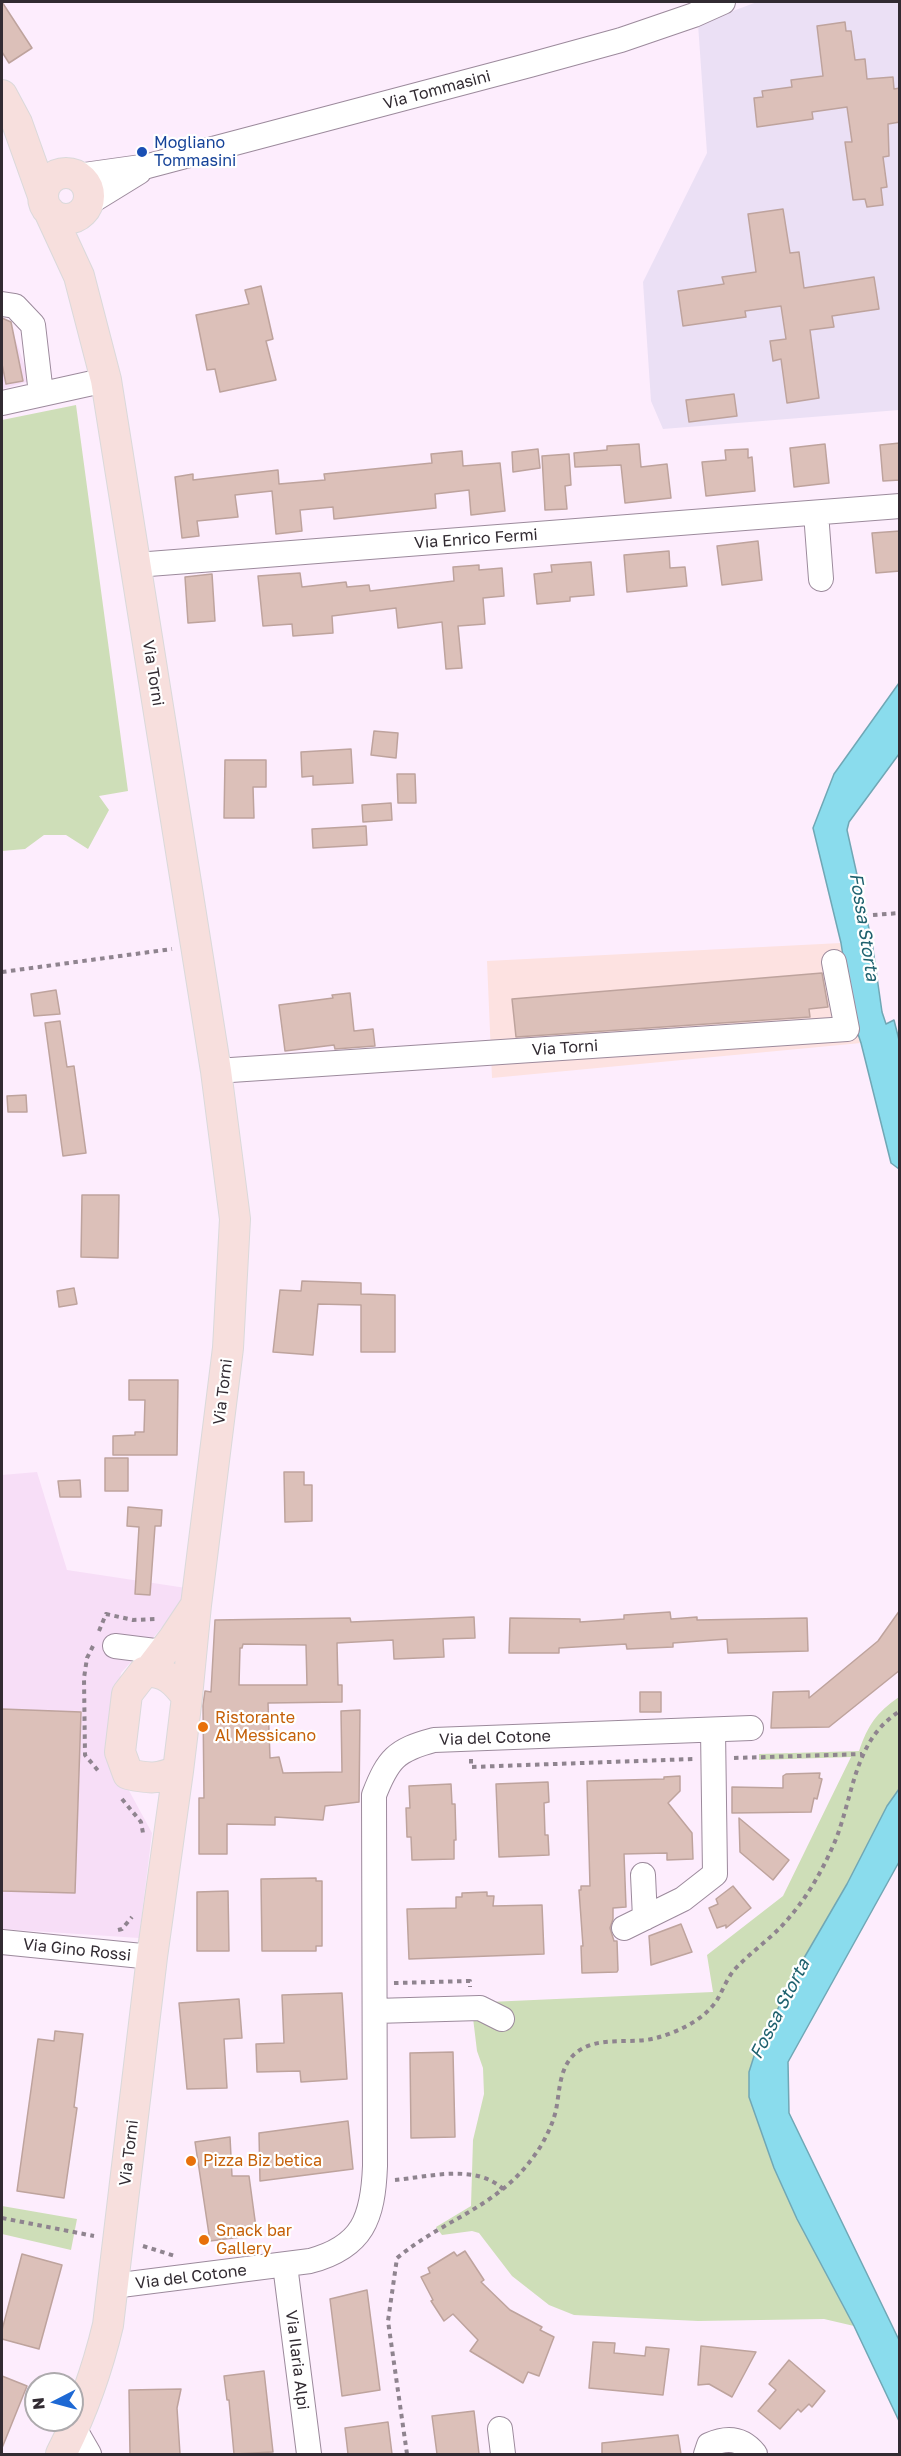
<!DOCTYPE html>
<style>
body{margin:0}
#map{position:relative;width:901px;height:2456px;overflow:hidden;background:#fdedfd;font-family:"Golos Text",sans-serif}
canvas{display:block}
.frame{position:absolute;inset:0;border:3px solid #322b32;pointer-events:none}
.north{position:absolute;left:24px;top:2372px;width:60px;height:60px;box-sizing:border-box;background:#fff;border:2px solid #adaaad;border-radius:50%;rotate:264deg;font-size:16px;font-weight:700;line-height:24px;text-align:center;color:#322b32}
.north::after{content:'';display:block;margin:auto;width:21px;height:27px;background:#1e69d4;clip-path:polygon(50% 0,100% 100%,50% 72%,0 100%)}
</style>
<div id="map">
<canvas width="901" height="2456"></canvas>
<div class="frame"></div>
<div class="north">N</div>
</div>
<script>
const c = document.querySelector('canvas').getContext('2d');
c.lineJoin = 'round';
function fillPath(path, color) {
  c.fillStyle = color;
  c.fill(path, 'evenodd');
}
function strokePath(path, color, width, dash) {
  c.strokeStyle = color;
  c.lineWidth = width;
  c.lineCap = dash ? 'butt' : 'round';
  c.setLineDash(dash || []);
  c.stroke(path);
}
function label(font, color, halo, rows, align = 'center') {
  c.font = font + ' "Golos Text",sans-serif';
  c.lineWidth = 4.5;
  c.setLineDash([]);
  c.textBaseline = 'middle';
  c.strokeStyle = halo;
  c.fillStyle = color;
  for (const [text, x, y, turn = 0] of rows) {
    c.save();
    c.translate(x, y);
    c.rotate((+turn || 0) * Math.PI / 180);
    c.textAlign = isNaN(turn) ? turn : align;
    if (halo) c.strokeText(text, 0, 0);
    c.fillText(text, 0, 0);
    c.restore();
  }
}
const built = new Path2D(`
 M2,322L10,324L30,381L2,389Z
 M37,1472L67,1570L186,1588L177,1611L121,1673L107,1750L152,1833L139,1938L2,1929V1475Z`);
const industrial = new Path2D(`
 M841,943L853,1019L861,1043L492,1078L487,961Z`);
const education = new Path2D(`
 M757,2H899V410L663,429L651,401L643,282L707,153L698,24Z`);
const green = new Path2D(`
 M76,405L128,791L99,796L109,810L88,849L66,835H44L25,849L2,851V420Z
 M899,1697V1789L887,1806L847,1884L804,1958L755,2053L749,2072V2097L774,2168L797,2219L854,2326L824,2319L698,2321L574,2315L549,2305L512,2276L479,2233L472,2231L442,2235L436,2227L471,2206L473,2140L484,2094L483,2068L477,2051L473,2018L489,2002L713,1992L707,1955L783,1896L851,1757L759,1760V1754L859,1751C868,1725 876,1713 899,1697Z
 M2,2206L77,2219L71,2250L2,2234Z`);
const water = new Path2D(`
 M899,683V754L849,822L847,830L872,942L882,1012L886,1024L894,1020L899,1040V1169L891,1163L861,1043L853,1019L841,943L813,828L834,774Z
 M899,1789V1862L788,2062L789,2113L899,2340V2421L854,2326L797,2219L774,2168L749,2097V2072L755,2053L804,1958L847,1884L887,1806Z`);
const building = new Path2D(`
 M2,2L32,48L9,63L2,52Z
 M845,22L846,31H851L855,60L865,59L867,79L893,77L894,89L900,88V122L888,124L889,156L883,157L887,187L881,188L883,205L867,207L865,199L853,200L845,142H852L847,107L812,112L813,119L757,127L754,98L763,97L762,91L792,87L791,80L823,76L817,26Z
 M783,209L790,253L799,252L804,288L874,277L879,309L832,316L834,327L810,330L819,398L787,403L781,359L773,361L770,341L786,339L781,306L745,311L746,317L683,326L678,291L724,284L722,277L756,272L748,214Z
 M261,286L273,339L266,341L276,380L220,392L215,369L207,370L196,315L249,304L245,290Z
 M2,318L11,322L23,381L6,384L2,364Z
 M734,394L737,416L689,422L686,400Z
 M900,443V480L883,481L880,445Z
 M639,444L641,467L667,464L671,498L625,503L621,465L575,467L574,453L607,450V446Z
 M825,444L829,483L794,487L790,448Z
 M538,449L540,468L513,472L512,452Z
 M748,449V458L752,457L755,491L706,496L702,462L726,460L725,450Z
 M462,451L463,466L500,463L505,511L471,515L469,490L435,494L436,508L334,519L333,507L300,510L302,531L276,534L272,491L235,495L238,517L197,521L199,536L182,538L175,477L193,474V480L278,470L279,484L325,480L324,474L432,463L431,454Z
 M569,454L571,485L565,486L567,509L545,510L542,456Z
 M900,531V571L876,573L872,533Z
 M758,541L762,580L722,585L717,546Z
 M669,551L670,568L685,567L687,586L627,592L624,555Z
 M591,562L594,595L570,597V601L537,604L534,574L552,572L551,565Z
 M479,565V570L502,568L504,596L483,598L485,624L458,626L462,668L446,669L442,622L398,628L396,608L332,616L333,633L293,636L292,624L263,626L258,576L300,573L302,587L346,582L347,587L369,585L370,591L454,581L453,567Z
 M212,574L215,621L188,623L185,577Z
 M374,731L398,733L396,758L371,755Z
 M351,749L353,783L313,785V776L302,777L301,752Z
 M225,760H266V787H253L254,818H224Z
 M397,774H415L416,803H398Z
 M391,803L392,820L363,822L362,805Z
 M366,826L367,845L313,848L312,829Z
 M822,973L828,1007L809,1009L810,1017L516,1037L512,999Z
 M56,990L60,1014L34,1016L31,994Z
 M350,993L354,1031L373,1029L375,1046L335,1049L334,1045L285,1051L279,1005L333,998L332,995Z
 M60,1021L67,1067L74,1066L86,1153L63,1156L45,1023Z
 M26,1095L27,1112H8L7,1096Z
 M82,1195H119L118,1258L81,1257Z
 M302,1281L361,1283V1294L395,1295V1352H361V1305L318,1304L313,1355L273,1352L280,1290L301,1291Z
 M74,1288L77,1304L59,1307L57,1291Z
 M129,1380H178L177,1455H113V1436L135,1435V1432H144L145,1400H129Z
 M105,1458H128V1491H105Z
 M284,1472H304V1485H312V1521L285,1522Z
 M80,1480L81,1497H60L58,1481Z
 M128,1507L162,1510L161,1526H155L150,1595L135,1594L139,1527L127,1526Z
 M900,1610V1670L829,1727L771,1728L773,1692L809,1691V1698L878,1641Z
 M670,1612L671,1619L697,1617V1620L807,1618L808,1651L728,1653L727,1639L673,1643V1647L627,1649L626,1644L559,1648V1653H509L510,1618L580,1619V1622L624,1619V1615Z
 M474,1617L475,1638L443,1639L444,1657L394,1659L393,1640L337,1643L338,1685H342V1702L268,1703L270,1758L279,1757L283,1773L342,1772L341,1711L360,1710L359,1802L325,1806L323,1820L275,1817V1825L227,1824V1854H199V1798H204L203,1705L205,1691L211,1692L215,1620L350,1618L351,1622ZM243,1644L306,1645L307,1685H239L240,1648H242Z
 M640,1692H661V1712H640Z
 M2,1709L81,1712L75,1893L2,1891Z
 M820,1773L819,1778L822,1779L817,1799L814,1798L811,1812L732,1813V1787L783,1788V1776L786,1774Z
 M680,1776V1791L668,1803L692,1833L693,1859L667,1860V1853L624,1854L626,1907L613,1908V1919L610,1928L614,1941H617L618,1970L617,1972L582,1973L581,1946H583L579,1890H581V1886H590L587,1781L664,1779V1777Z
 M548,1782L549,1802L544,1803L545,1835H548L549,1855L499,1857L496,1784Z
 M451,1784L452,1804H455L456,1840H454V1859L412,1860L411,1837H407L406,1808H410L409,1786Z
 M739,1818L789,1860L773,1880L740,1852Z
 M316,1878V1881H322V1946H316V1951H262L261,1879Z
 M733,1886L751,1908L726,1928V1925L717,1928L709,1908L718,1904L716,1899Z
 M228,1891L229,1951H197V1892Z
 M487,1892V1896H494L493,1906L542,1905L544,1954L409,1959L407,1909L456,1908V1897H462V1893Z
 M681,1924L692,1952L651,1965L649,1936Z
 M342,1993L347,2079L301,2082L300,2071L257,2072L256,2044L284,2043L282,1995Z
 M239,1999L242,2038L224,2039L227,2088L187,2089L179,2003Z
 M55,2031L83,2034L74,2107L77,2108L64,2198L17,2191L38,2039L54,2041Z
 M453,2052L455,2137L411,2138L410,2053Z
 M348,2121L353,2169L260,2181L259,2133Z
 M230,2137L232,2176H249L257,2235L210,2241L195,2142Z
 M465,2251L484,2280L481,2282L510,2310L542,2327L540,2330L554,2337L539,2376L528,2372L523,2383L470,2351L478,2340L453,2314L444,2321L431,2301L433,2300L421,2277L430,2273L428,2268L454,2252L457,2256Z
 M22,2254L62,2265L39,2349L2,2339V2330Z
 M367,2290L380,2390L342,2396L330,2299Z
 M593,2342L615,2343L614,2353L645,2356L646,2347L669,2349L663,2395L589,2388Z
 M701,2346L756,2352L732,2397L709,2384L698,2385Z
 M789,2360L825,2391L812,2407L809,2404L801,2412L798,2409L780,2429L758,2411L776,2390L769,2384Z
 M264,2371L273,2452L234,2454L229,2400H227L224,2376Z
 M2,2376L27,2386L2,2448Z
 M181,2389L177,2408L180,2454H130L129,2390Z
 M474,2411L479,2454H437L432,2416Z
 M388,2422L392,2454H348L345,2428Z
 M678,2435L681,2454H602V2443Z`);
const path = new Path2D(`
 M873,915L900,913
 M2,972L172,949
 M99,1631L106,1614L133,1620L156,1619
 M93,1646L87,1658L84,1678L85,1755L100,1773
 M734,1758L862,1754
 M471,1759V1767L693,1759
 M122,1799L141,1822L143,1833
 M118,1930L122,1929L132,1917
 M394,1983L470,1981V1987
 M395,2180C428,2177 477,2163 504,2190
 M2,2218L94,2236
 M143,2246L175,2256
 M407,2454L388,2321L397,2258C449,2215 504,2207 542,2144C548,2133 553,2123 556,2110C560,2090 559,2066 577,2052C600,2035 630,2045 656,2038C678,2032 704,2020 717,2000C723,1990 727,1978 735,1969C752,1951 772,1938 788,1919C807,1897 821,1873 833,1846C854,1799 852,1741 900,1711`);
const minor = new Path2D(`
 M77,176L148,166L530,65L621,40L694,15L723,2
 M87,204L139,172
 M2,304L15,306L33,325L41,394
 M2,403L106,380
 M816,513L821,579
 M136,565L900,506
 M216,1071L847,1029L834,962
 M115,1646L163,1652
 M643,1875L645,1918
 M624,1928L683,1899L715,1874L713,1730
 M2,1942L152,1957
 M375,2011L480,2008L502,2019
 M285,2265L309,2454
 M113,2286L310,2261C363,2247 373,2218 375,2166L374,1795C388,1759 396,1750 434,1740L751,1728
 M74,2428L89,2454
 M500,2429L503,2454
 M706,2454L709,2445C727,2437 742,2438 755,2454`);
const major = new Path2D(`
 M2,95L17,123L43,196
 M43 196a23 23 0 1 1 46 0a23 23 0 1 1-46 0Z
 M49,211L79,276L106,380L216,1071L235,1219L228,1348L196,1605L187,1697
 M144,1672C165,1670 176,1682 187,1697L178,1771C157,1779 150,1779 128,1774L120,1752L127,1694Z
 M148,1672L174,1638L194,1608
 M61,2454C82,2413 97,2371 108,2325L152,1957L178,1771`);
const markers = [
 [142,152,6,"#1a4fb4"],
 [203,1727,6,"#e8710a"],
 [191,2161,6,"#e8710a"],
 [204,2240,6,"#e8710a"]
];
const streetNames = [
 ["Via Tommasini",437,90,-15],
 ["Via Enrico Fermi",476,539,-4],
 ["Via Torni",153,673,81],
 ["Via Torni",565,1048,-4],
 ["Via Torni",223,1392,-83],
 ["Via del Cotone",495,1738,-2],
 ["Via Gino Rossi",77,1950,6],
 ["Via Torni",129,2153,-83],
 ["Via del Cotone",191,2277,-7],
 ["Via Ilaria Alpi",297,2360,83]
];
const transitNames = [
 ["Mogliano",154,143],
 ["Tommasini",154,161]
];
const foodNames = [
 ["Ristorante",215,1718],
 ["Al Messicano",215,1736],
 ["Pizza Biz betica",203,2161],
 ["Snack bar",216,2231],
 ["Gallery",216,2249]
];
const waterNames = [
 ["Fossa Storta",864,927,81],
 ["Fossa Storta",780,2009,-63]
];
fillPath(built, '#f7def7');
fillPath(industrial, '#fde2e1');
fillPath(education, '#ebe0f5');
fillPath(green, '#cedeb8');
fillPath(water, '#8adced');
strokePath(water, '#70a7b5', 1.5);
fillPath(building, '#dcc0b9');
strokePath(building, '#bea39d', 1.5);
strokePath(minor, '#9c8a9c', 26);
strokePath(major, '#dad9da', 32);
strokePath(path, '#8f848f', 4, [4.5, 4.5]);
strokePath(minor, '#fff', 24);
strokePath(major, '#f7dfdd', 30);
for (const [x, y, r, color] of markers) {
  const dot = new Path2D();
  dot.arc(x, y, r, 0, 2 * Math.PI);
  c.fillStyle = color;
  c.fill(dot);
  strokePath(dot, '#fff', 2);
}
label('16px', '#322b32', '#fff', streetNames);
label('16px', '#164399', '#fff', transitNames, 'left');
label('16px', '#c56008', '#fff', foodNames, 'left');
label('italic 18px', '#1e616e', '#fff', waterNames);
</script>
